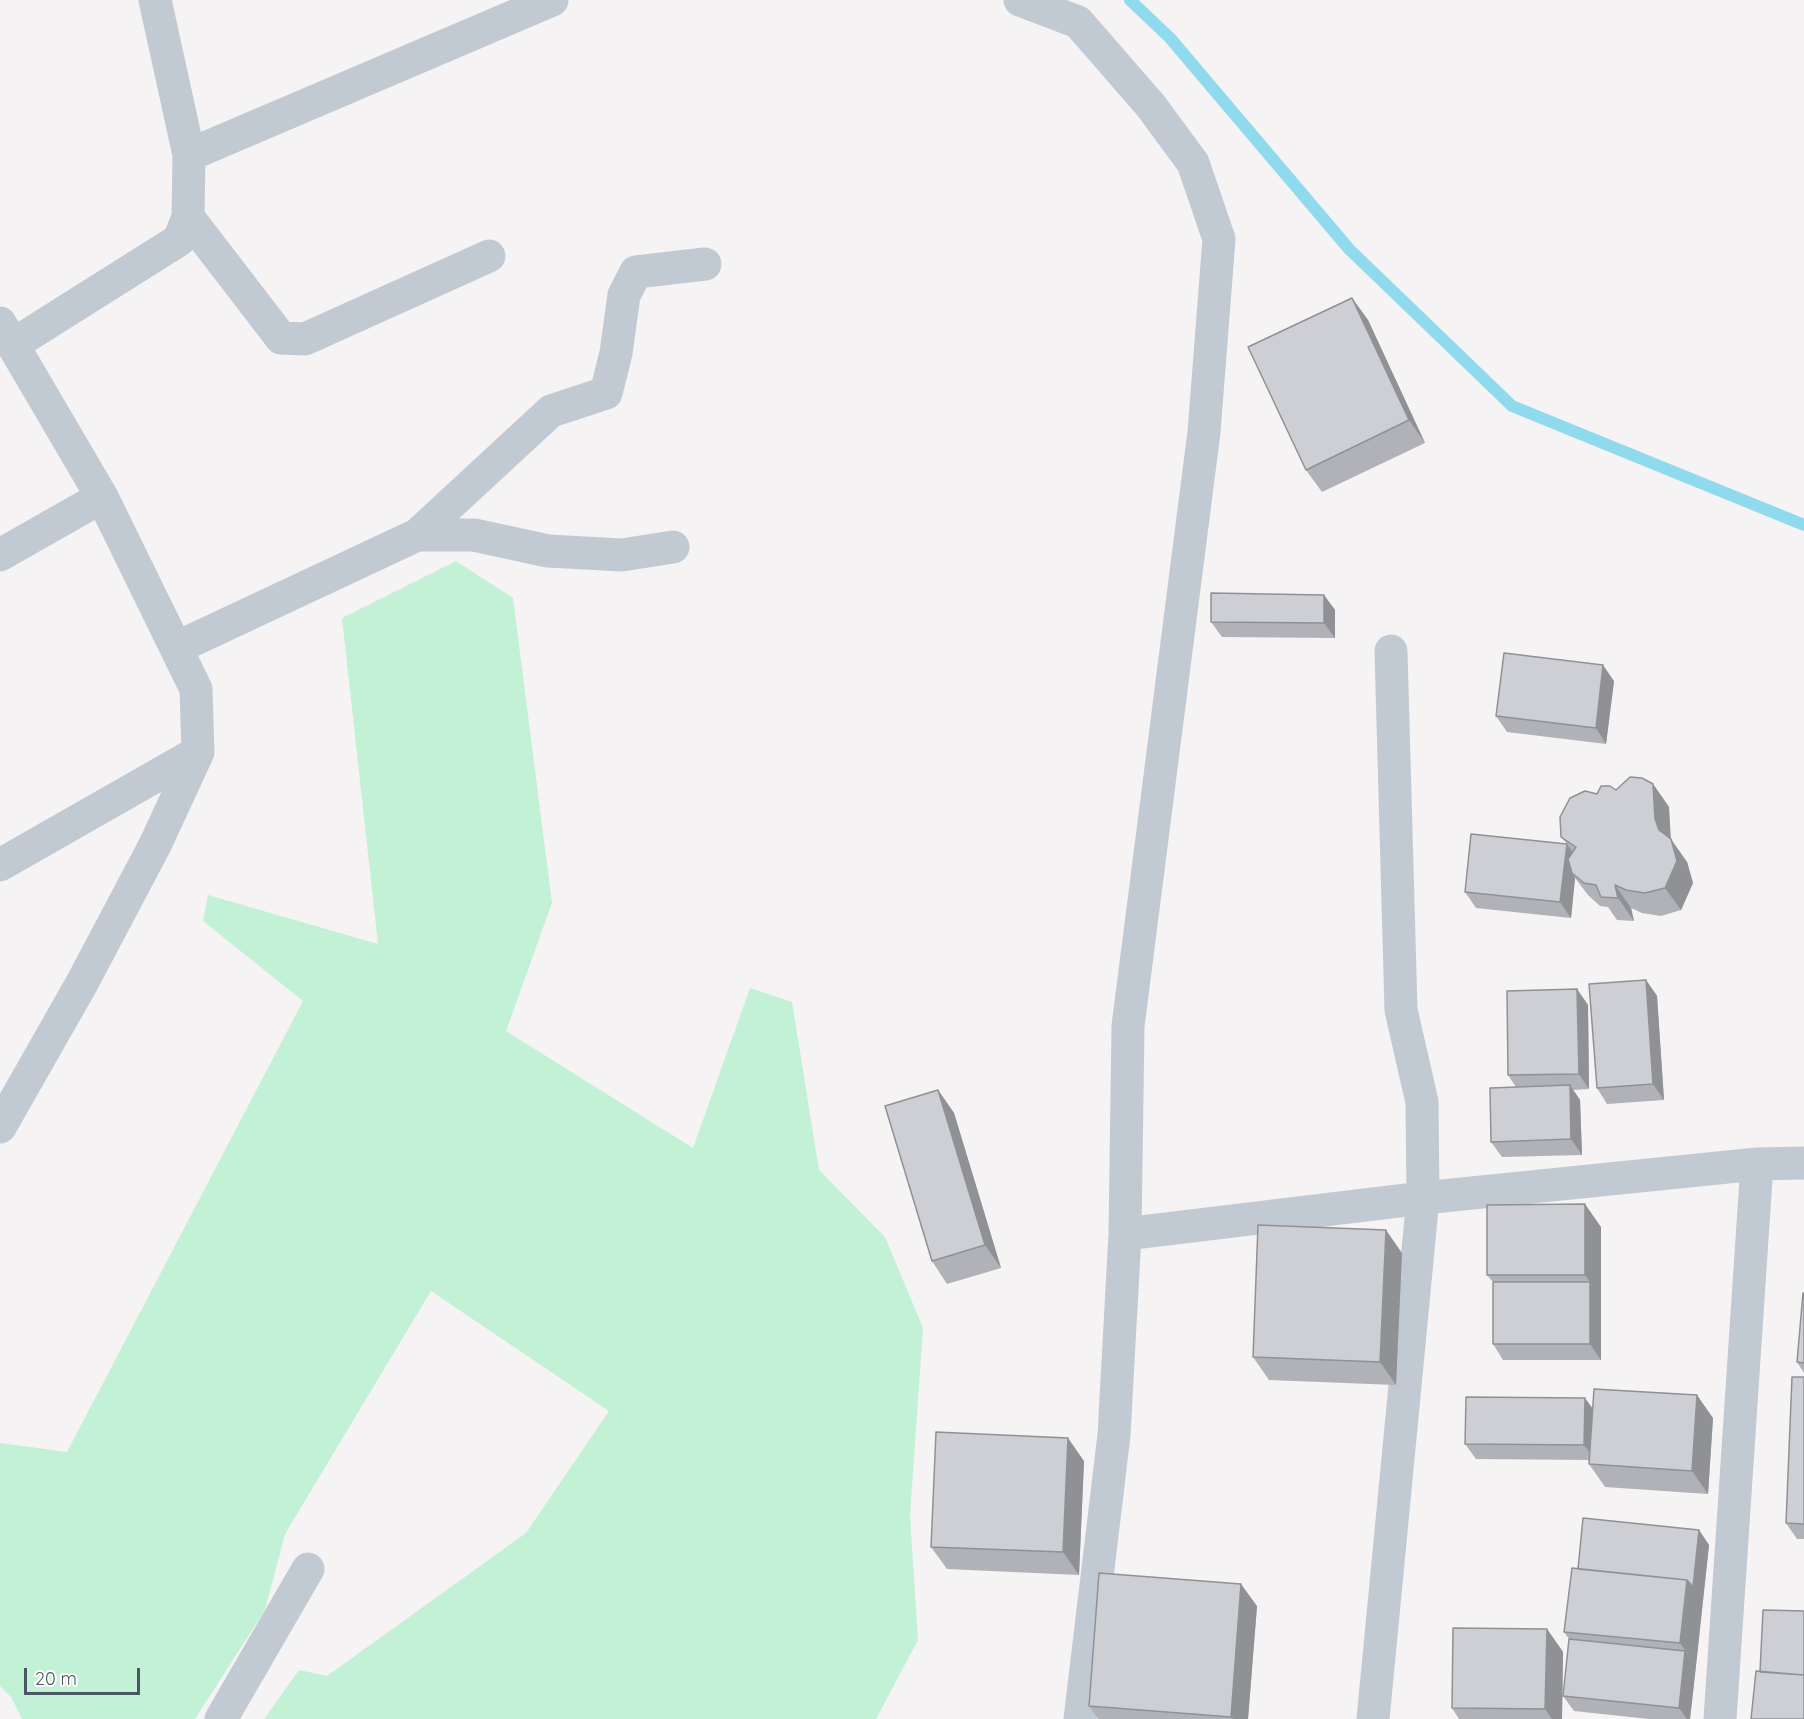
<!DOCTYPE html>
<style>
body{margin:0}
#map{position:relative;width:1804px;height:1719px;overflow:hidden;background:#f5f3f3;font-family:Quicksand,sans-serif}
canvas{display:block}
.scale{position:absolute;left:24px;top:1668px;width:116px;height:27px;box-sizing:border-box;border:3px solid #4a5661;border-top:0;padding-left:8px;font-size:18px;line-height:21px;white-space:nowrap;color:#4a5661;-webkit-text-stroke:4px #fff;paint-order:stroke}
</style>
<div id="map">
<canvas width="1804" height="1719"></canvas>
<div class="scale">20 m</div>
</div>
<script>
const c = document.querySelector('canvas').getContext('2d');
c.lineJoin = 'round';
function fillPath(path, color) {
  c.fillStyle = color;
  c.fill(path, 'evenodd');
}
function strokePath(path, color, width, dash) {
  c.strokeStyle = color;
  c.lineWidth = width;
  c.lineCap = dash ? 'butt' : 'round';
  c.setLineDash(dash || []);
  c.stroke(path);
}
const green = new Path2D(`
 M456,561L513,598L552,903L506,1031L693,1148L750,988L792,1002L819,1170L885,1237L923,1328L910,1516L918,1640L876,1719H264L299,1670L327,1676L526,1533L609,1411L431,1291L285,1534L265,1610L195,1719H22L11,1697L0,1686V1443L67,1452L303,1001L203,921L208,895L378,944L342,618Z`);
const stream = new Path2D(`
 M1130,0L1170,38L1349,249L1512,406L1804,525`);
const street = new Path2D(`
 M155,0L189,155
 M1020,0L1078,22L1151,106L1193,163L1219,239L1204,432L1128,1026L1125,1234L1114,1435L1080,1719
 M188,217L281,338L305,339L489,256
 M0,323L102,497L196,689L198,752L155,845L82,983L0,1127
 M14,344L179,240L188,217L189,155L552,0
 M417,535L551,411L606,393L616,353L624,295L636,272L705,264
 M0,555L102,497
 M176,648L417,535H474L548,551L622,555L673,547
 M0,865L198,752
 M1125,1234L1423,1198L1757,1164
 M221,1719L308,1569
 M1373,1719L1423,1198L1422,1102L1401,1010L1391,651
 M1720,1719L1757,1164L1804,1163`);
const wall = new Path2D(`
 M1352,298L1368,320L1425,443L1322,492L1306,470Z
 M1324,595L1335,610V638L1222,637L1211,622Z
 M1614,681L1606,744L1507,732L1496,716Z
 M1653,784L1669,807L1670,839L1687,862L1693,883L1681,910L1661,916L1642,913L1631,908L1634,921L1617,920L1608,907L1600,906L1588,895L1575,878L1571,918L1476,908L1465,892L1567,844L1561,837L1597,794L1616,790Z
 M1646,980L1657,996L1664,1100L1607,1104L1597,1088Z
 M1577,989L1588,1005L1589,1089L1573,1090L1580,1100L1582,1155L1502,1157L1491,1142L1516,1087L1508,1075Z
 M938,1090L954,1113L1001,1268L947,1284L932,1261Z
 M1601,1227V1360H1503L1493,1344V1282L1487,1275Z
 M1402,1253L1396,1385L1269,1380L1253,1357Z
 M1804,1293V1373L1797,1362Z
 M1804,1377V1539H1797L1786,1523Z
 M1593,1409L1713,1418L1708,1494L1605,1487L1589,1464L1590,1460L1476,1459L1465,1444Z
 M1084,1461L1079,1575L947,1569L931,1547Z
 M1699,1530L1709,1545L1690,1719H1649L1574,1711L1563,1696L1569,1639L1564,1632Z
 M1257,1606L1248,1719H1098L1089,1706Z
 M1547,1629L1563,1652L1562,1719H1459L1452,1708Z`);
const shadedWall = new Path2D(`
 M1352,298L1368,320L1425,443L1409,420Z
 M1324,595L1335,610V638L1324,623Z
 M1603,665L1614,681L1606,744L1596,728Z
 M1653,784L1669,807L1671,841L1659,830L1655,819Z
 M1671,839L1687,862L1693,883L1681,910L1665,888Z
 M1567,844L1577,859L1572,873L1575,878L1571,918L1560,902Z
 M1615,885L1631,908L1634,921L1618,898Z
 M1646,980L1657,996L1664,1100L1653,1084Z
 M1577,989L1588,1005L1589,1089L1579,1074Z
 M1570,1085L1580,1100L1582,1155L1571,1139Z
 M938,1090L954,1113L1001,1268L985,1245Z
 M1585,1204L1601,1227V1360L1590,1344V1282L1585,1275Z
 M1386,1230L1402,1253L1396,1385L1380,1362Z
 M1697,1395L1713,1418L1708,1494L1692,1471Z
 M1585,1398L1596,1413L1595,1460L1584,1445Z
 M1068,1438L1084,1461L1079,1575L1063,1552Z
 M1699,1530L1709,1545L1696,1666L1680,1643L1687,1580Z
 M1241,1584L1257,1606L1248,1719H1233L1231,1717Z
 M1547,1629L1563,1652L1562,1719H1552L1545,1709Z
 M1685,1651L1696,1666L1690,1719H1687L1679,1708Z`);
const building = new Path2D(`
 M1352,298L1409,420L1306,470L1248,347Z
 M1211,593L1324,595V623L1211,622Z
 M1504,653L1603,665L1596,728L1496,716Z
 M1630,777L1642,778L1653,784L1655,819L1659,830L1671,839L1677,861L1665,888L1645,893L1626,890L1615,885L1618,898L1601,897L1596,885L1584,883L1572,873L1568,859L1576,847L1561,837L1560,817L1570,798L1585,791L1597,794L1601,786H1610L1616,790Z
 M1471,834L1567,844L1560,902L1465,892Z
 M1646,980L1653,1084L1597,1088L1589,984Z
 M1577,989L1579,1074L1508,1075L1507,991Z
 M1570,1085L1571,1139L1491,1142L1490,1088Z
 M938,1090L985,1245L932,1261L885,1106Z
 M1585,1204V1275H1487V1205Z
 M1258,1225L1386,1230L1380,1362L1253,1357Z
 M1493,1282H1590V1344H1493Z
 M1803,1293H1804V1363L1797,1362Z
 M1792,1377H1804V1524L1786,1523Z
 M1594,1389L1697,1395L1692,1471L1589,1464Z
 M1466,1397L1585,1398L1584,1445L1465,1444Z
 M936,1432L1068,1438L1063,1552L931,1547Z
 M1583,1518L1699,1530L1693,1587L1687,1580L1578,1569Z
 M1572,1568L1687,1580L1680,1643L1564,1632Z
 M1099,1573L1241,1584L1231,1717L1089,1706Z
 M1763,1610L1804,1611V1675L1760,1672Z
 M1453,1628L1547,1629L1545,1709L1452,1708Z
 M1569,1639L1685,1651L1679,1708L1563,1696Z
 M1756,1671L1804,1675V1719H1751Z`);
fillPath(green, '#c3f1d5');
strokePath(stream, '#90daee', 12);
strokePath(street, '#c1cad2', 33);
fillPath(wall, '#b0b2b7');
fillPath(shadedWall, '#909195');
fillPath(building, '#cdcfd5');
strokePath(building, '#909195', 1.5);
</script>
